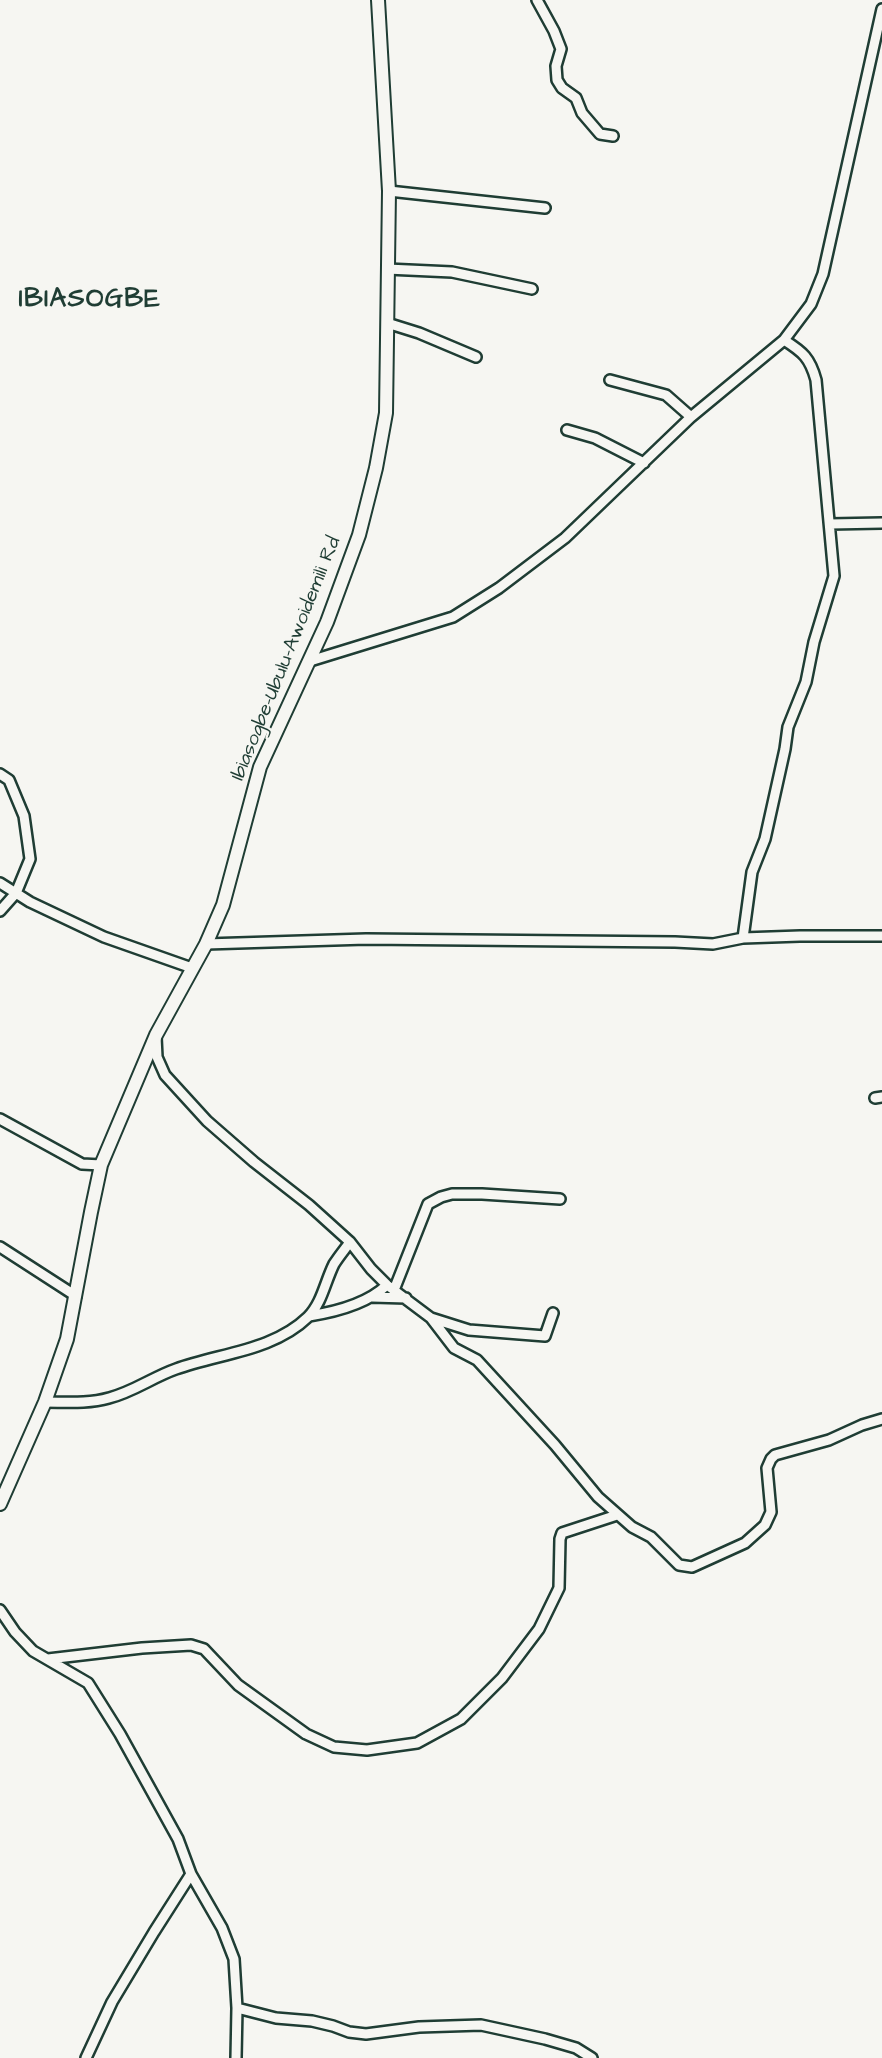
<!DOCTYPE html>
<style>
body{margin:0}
canvas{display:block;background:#f6f6f2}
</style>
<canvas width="882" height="2058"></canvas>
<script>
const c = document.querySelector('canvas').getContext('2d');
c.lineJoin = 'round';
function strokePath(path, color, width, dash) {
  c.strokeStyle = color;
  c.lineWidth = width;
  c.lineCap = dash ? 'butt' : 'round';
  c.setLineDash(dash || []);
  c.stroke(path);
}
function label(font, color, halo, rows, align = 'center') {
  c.font = font + ' "Architects Daughter",sans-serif';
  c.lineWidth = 4.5;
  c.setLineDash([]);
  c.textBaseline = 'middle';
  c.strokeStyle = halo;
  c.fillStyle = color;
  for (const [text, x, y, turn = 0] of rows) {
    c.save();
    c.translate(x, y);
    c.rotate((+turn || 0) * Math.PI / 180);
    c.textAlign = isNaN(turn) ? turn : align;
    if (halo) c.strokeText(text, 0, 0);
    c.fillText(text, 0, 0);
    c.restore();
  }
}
const street = new Path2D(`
 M537,0L554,31L561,49L556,66L557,80L562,88L576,98L582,113L600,134L613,136
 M389,191L545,208
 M387,269L452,272L532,289
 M387,323L419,333L476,357
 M610,380L666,395L691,417
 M567,430L595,438L644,463
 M830,524L882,523
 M310,661L453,617L499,588L565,538L691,417L784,340L811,304L823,274L882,9
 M0,774L9,780L24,816L30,859L16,893L0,911
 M0,883L30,902L104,937L192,968
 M743,938L752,872L765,839L785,749L788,727L806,682L814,642L834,576L816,380C810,358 803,352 784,340
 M206,944L366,939L675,942L713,944L743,938L800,936H882
 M156,1037L157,1057L165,1075L207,1121L254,1162L309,1205L350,1242L371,1269L387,1285L431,1318L454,1348L477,1360L555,1445L598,1497L632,1527L651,1537L679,1565L692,1567L745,1543L765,1525L771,1512L767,1468L771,1459L775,1455L829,1440L862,1425L882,1419
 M875,1098L882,1097
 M0,1119L82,1164L101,1165
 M0,1247L76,1296
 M394,1290L428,1204L441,1197L452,1194H482L560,1199
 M372,1297L406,1298
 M309,1316C335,1312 367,1304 387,1285
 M431,1318L469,1330L545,1336L553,1313
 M45,1402C66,1402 88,1404 109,1398C133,1392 153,1377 176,1369C220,1353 273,1351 308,1317C322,1303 325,1282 334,1264C339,1256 345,1249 350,1242
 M0,1610L15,1632L33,1651L88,1683L120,1734L178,1839L191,1874L222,1928L234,1959L237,2008L236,2058
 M48,1659L142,1648L191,1645L204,1649L238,1685L306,1734L334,1747L367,1750L417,1743L461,1719L502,1678L539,1629L559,1588L560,1539L562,1533L617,1515
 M237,2008L276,2018L312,2021L333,2026L349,2032L366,2034L419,2027L481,2025L545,2039L576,2048L592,2058
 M86,2058L112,2002L154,1932L191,1874`);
const secondary = new Path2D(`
 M0,1504L45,1402L67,1339L91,1212L101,1165L156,1035L206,944L223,905L260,767L327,622L359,535L376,468L386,413L389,191L378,0`);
const streetNames = [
 ["Ibiasogbe-Ubulu-Awoidemili Rd",287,659,-68]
];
const districtNames = [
 ["IBIASOGBE",90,301]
];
strokePath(street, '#1f3d34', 14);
strokePath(secondary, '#1f3d34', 16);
strokePath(street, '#f6f6f2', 9);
strokePath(secondary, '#f6f6f2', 12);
label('20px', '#1f3d34', '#f6f6f2', streetNames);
c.letterSpacing = '1.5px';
label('bold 26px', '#1f3d34', '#f6f6f2', districtNames);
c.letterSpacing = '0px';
</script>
